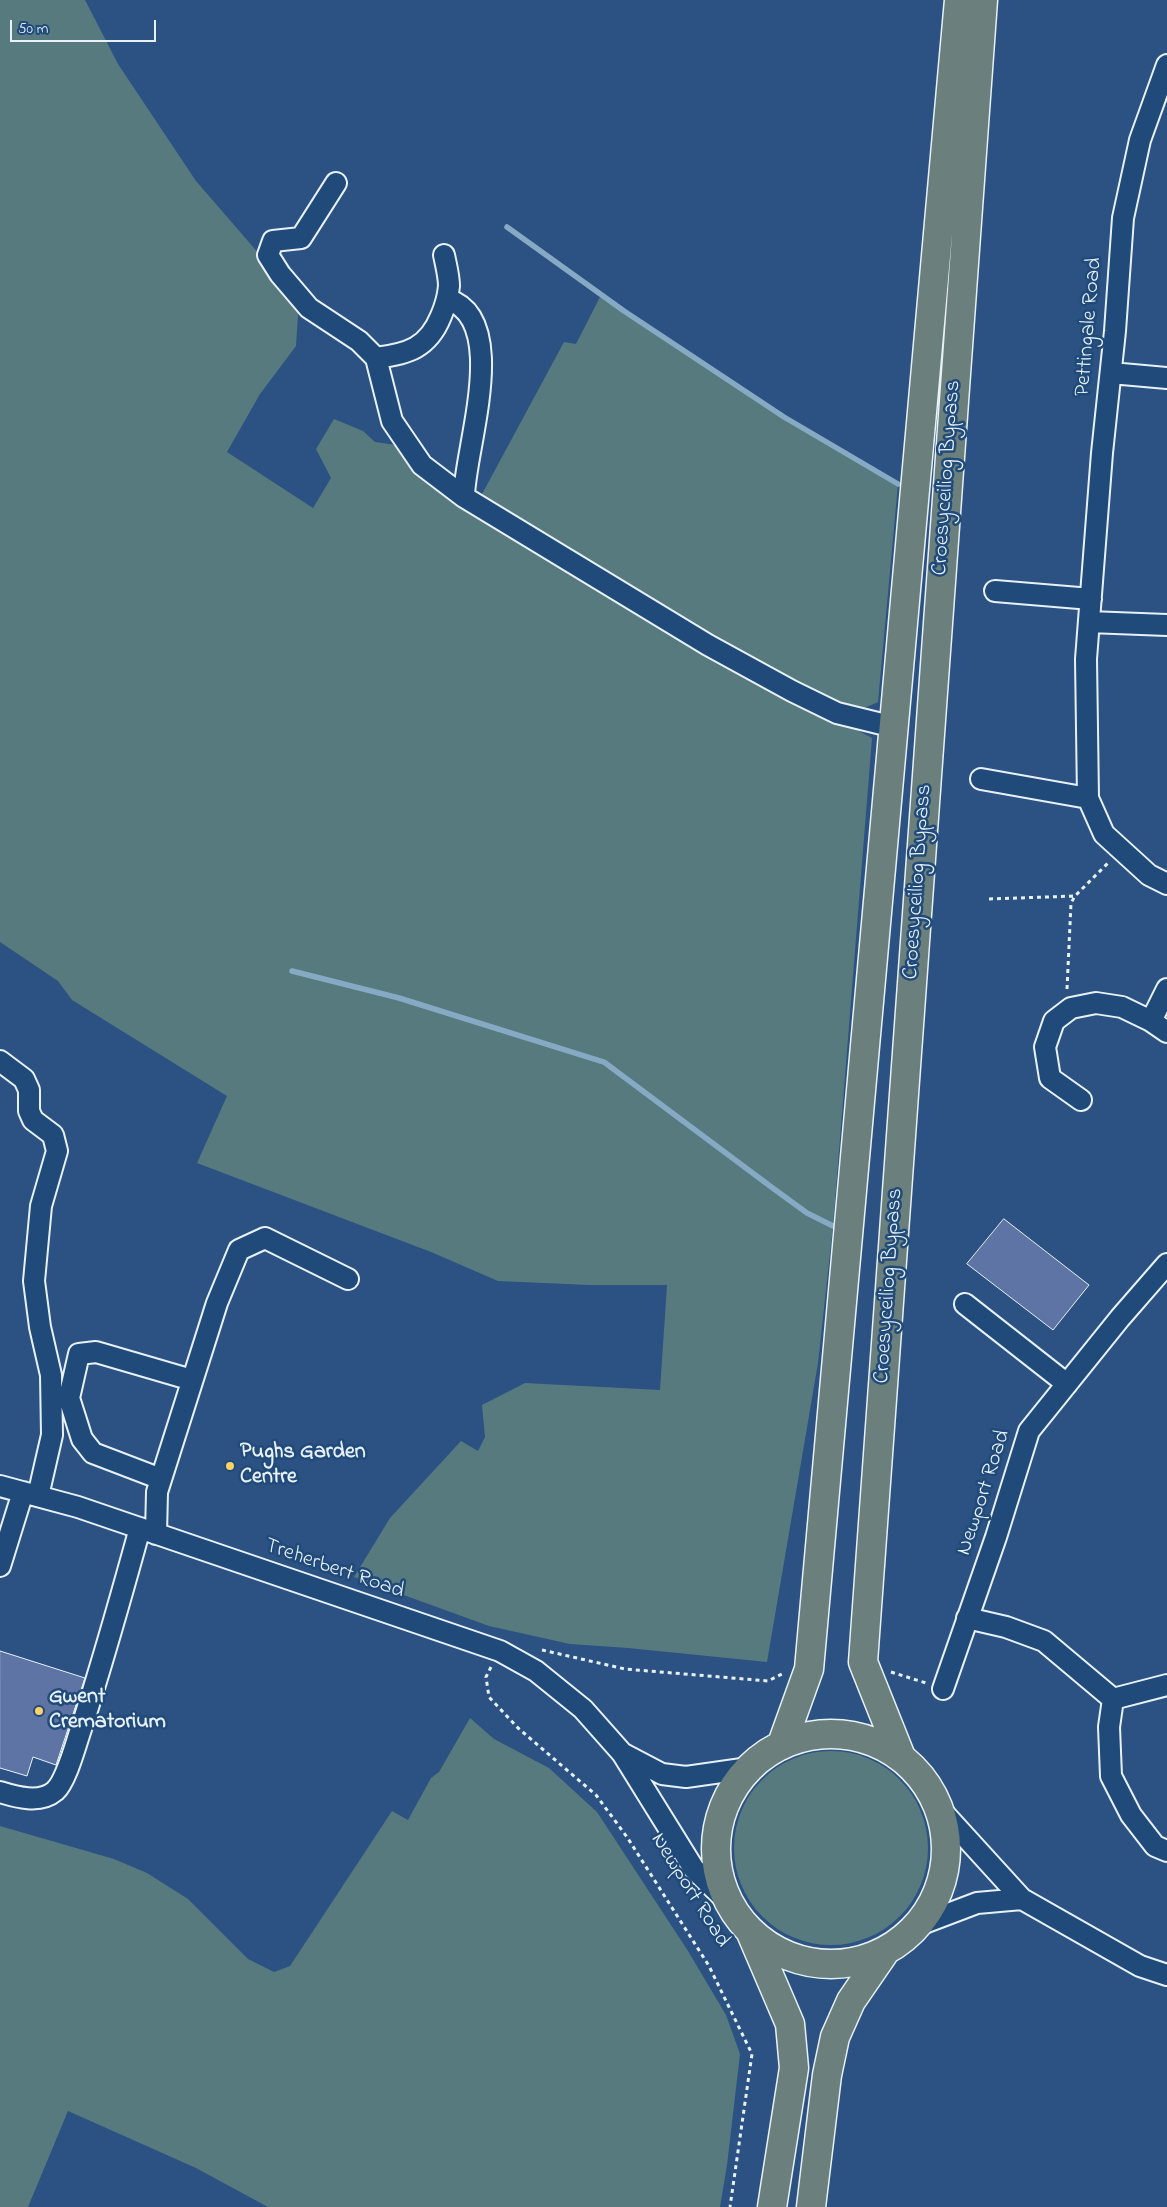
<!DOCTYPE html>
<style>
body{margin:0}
#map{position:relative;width:1167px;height:2207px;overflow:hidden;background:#2b5282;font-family:"Indie Flower",sans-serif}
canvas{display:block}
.scale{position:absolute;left:10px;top:20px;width:146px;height:22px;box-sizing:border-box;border:2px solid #e8f1f8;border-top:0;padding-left:6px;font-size:15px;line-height:18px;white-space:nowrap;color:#e8f1f8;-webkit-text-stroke:4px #1f4a7a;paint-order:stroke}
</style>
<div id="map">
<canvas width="1167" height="2207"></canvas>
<div class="scale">50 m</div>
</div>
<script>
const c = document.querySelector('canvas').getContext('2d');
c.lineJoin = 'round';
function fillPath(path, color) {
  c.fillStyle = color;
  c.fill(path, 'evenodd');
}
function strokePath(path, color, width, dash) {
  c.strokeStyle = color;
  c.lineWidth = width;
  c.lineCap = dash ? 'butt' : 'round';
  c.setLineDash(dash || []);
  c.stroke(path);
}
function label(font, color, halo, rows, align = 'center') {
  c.font = font + ' "Indie Flower",sans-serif';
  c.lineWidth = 5;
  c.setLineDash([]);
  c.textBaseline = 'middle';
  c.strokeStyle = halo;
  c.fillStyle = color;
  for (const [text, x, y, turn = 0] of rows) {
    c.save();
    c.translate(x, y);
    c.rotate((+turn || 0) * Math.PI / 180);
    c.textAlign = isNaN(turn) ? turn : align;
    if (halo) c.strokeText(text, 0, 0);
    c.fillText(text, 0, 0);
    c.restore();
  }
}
const green = new Path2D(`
 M0,0H85L118,64L196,181L299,300L296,346L260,394L227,452L313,508L331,478L316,449L334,419L363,431L375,442L396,445L437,485L671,630L872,738L833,1226L818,1363L767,1662L628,1648L570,1644L489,1626L354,1577L390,1518L461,1441L478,1451L485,1437L482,1405L525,1383L660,1390L667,1285H589L498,1281L431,1252L197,1163L227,1096L72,1000L58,981L0,942Z
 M601,295L783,417L898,484L878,702L858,711L788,683L481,496L564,342L576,344Z
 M470,1718L494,1739L549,1768L597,1812L688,1951L726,2015L740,2054L727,2165L720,2207H268L196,2168L68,2111L28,2207H0V1826L114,1859L147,1873L188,1899L248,1959L274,1972L290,1966L392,1811L408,1820L431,1778L439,1772Z
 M734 1848a97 97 0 1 1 194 0a97 97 0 1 1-194 0Z`);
const stream = new Path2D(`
 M507,227L624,311L784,417L898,484
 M292,971L399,998L604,1062L774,1189L807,1213L833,1226`);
const building = new Path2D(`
 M1004,1219L1089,1285L1053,1330L967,1264Z
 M0,1651L85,1678L56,1765L33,1757L27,1776L0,1768Z`);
const path = new Path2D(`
 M989,899L1075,896
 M1067,989L1071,903L1075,896L1108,863
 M542,1650L625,1669L768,1681L784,1673
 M491,1667L486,1677L489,1697L518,1728L596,1795L627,1837L709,1966L752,2054L730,2207
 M891,1672L926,1683`);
const minor = new Path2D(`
 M1167,65L1140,140L1123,218L1115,331L1102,453L1086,659L1088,798L1104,834L1149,875L1167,884
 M336,183L301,238L273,241L268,255L280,274L309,308L359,341L376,358L392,421L422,465L464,497L708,645L792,691L837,713L894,727
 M447,299C512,319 464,451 464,497
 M376,358C408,354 428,348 441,316C445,307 448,297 449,286C449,276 446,265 444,255
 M1111,373L1167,378
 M995,591L1091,599
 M1089,622L1167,625
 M981,779L1088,798
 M1151,1021L1167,989
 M0,1061L24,1079L29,1090V1111L33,1120L53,1135L57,1151L41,1206L34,1281L40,1327L51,1375L52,1435L38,1496
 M1081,1100L1050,1078L1045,1047L1054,1021L1071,1008L1096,1003L1122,1007L1151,1021L1167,1032
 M965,1304L1067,1384
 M161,1479L93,1453L82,1439L69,1398L79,1354L96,1352L192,1380
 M0,1486L78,1507L500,1651L536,1671L583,1709L622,1753L694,1869L728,1902
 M156,1534L157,1492L217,1303L239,1250L265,1238L348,1279
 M0,1566L23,1492
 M967,1618L1006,1627L1044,1641L1113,1699L1109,1727L1111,1776L1131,1815L1155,1846L1167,1851
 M943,1689L996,1537L1029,1431L1120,1318L1167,1264
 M1113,1699L1167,1685
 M622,1753L662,1774L686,1777L749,1768
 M0,1792C16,1797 40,1804 55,1791C66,1781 75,1747 80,1732C102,1665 121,1597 140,1528
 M940,1809L1022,1899L1140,1966L1167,1975
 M919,1925L977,1903L1022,1899`);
const highway = new Path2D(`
 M716 1849a115 115 0 1 1 230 0a115 115 0 1 1-230 0Z
 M782,1744L809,1669L959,0
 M901,1757L863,1662L983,0
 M751,1933L790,2024L794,2068L772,2207
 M811,2207L827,2075L835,2037L851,2001L884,1953`);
const markers = [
 [230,1466,5,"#ffd166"],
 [39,1711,5,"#ffd166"]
];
const streetNames = [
 ["Pettingale Road",1090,327,-85],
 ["Croesyceiliog Bypass",948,478,-86],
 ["Croesyceiliog Bypass",919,882,-86],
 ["Croesyceiliog Bypass",890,1286,-86],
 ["Newport Road",985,1493,-72],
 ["Treherbert Road",334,1570,19],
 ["Newport Road",689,1891,58]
];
const poiNames = [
 ["Pughs Garden",240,1453],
 ["Centre",240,1478],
 ["Gwent",49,1698],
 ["Crematorium",49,1723]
];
fillPath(green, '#577a7f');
strokePath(stream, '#86aac4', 5.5);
fillPath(building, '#5d74a4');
strokePath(building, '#e8f1f8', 1);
strokePath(minor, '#e8f1f8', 24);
strokePath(highway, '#e8f1f8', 31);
strokePath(path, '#e8f1f8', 3, [4, 4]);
strokePath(minor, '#1f4a7a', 20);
strokePath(highway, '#6b7f7c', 28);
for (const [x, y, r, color] of markers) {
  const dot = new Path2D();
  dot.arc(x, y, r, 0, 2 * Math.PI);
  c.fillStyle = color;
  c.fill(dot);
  strokePath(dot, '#1f4a7a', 2);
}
label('22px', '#e8f1f8', '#1f4a7a', streetNames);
label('bold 22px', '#e8f1f8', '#1f4a7a', poiNames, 'left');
</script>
